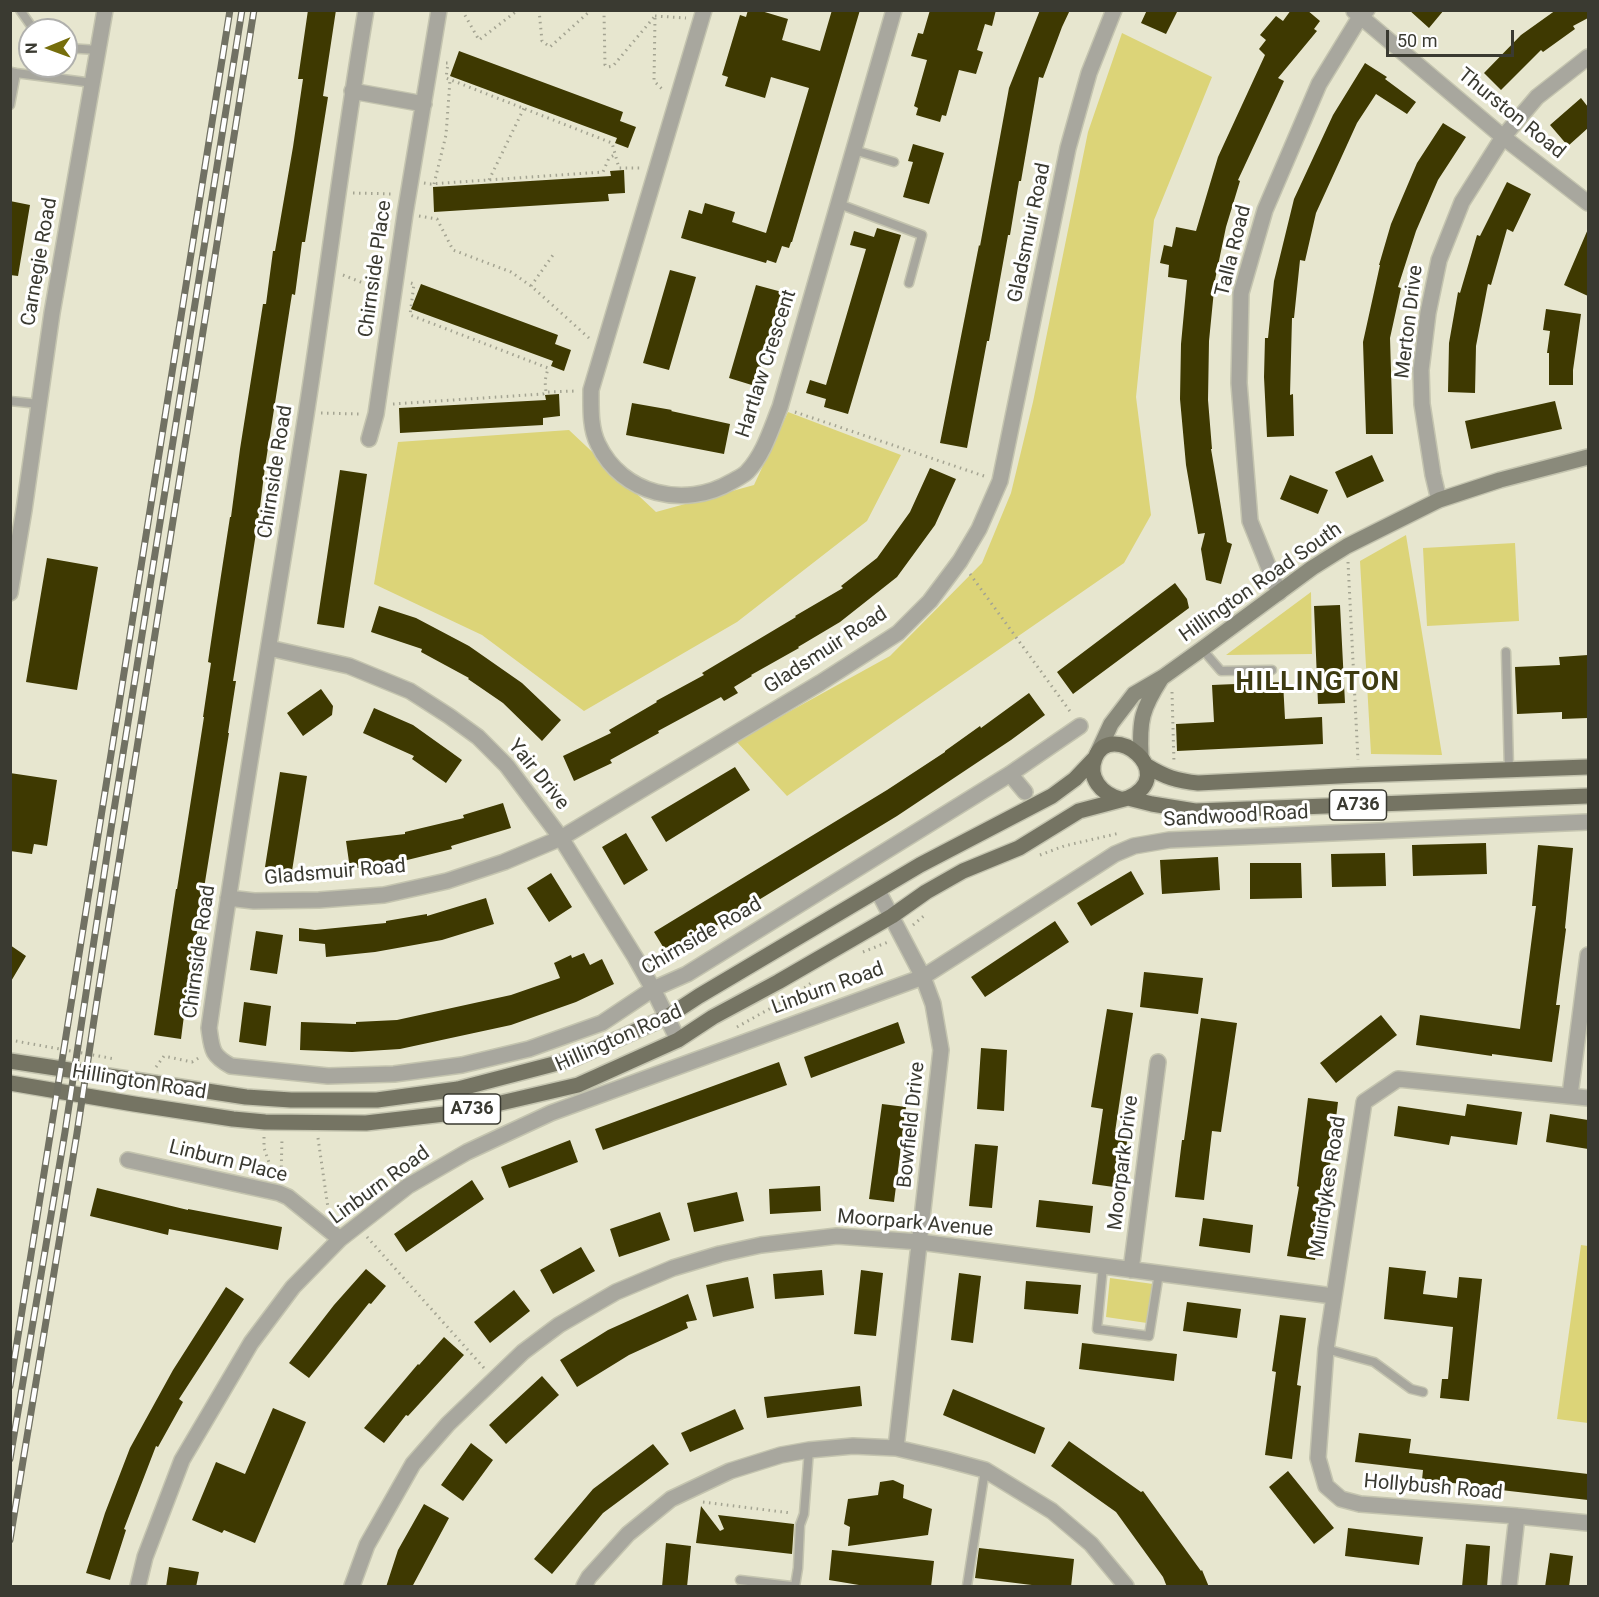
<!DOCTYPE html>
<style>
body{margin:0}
#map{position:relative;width:1599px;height:1597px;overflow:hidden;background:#e7e6cf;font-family:Roboto,sans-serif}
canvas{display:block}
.frame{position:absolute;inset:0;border:12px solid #3a3a31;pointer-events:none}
.north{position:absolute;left:18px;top:18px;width:60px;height:60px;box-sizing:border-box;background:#fff;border:2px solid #b0b0ad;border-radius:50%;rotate:269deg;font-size:16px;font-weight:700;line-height:24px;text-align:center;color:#3a3a31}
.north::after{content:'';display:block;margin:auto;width:21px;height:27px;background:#766e0c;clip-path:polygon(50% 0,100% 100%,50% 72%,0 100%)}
.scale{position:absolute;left:1386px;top:30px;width:128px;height:27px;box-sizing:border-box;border:3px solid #3a3a31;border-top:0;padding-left:8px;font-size:18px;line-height:21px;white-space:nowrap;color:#3a3a31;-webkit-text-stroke:4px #fff;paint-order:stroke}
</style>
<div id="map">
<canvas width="1599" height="1597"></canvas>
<div class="frame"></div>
<div class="north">N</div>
<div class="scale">50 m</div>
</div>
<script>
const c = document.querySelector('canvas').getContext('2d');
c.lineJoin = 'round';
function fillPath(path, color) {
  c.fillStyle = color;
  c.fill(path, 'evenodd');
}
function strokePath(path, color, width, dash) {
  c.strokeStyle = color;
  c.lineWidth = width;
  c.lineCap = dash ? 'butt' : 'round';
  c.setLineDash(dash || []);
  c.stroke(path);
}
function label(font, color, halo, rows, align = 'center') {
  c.font = font + ' Roboto,sans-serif';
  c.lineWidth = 6;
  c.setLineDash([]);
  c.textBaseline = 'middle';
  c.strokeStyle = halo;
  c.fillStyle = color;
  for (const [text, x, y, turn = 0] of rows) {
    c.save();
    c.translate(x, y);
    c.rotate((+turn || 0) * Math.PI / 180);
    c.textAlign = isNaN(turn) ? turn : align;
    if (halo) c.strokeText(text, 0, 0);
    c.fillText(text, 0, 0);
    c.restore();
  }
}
const green = new Path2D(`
 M1122,33L1212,77L1154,220L1136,397L1151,515L1124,563L787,796L736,741L890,656L982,563L1011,493L1033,402L1088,132Z
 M788,412L901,455L867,521L737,622L584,711L482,635L374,584L398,442L569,430L656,512L754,485Z
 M1406,535L1442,755L1371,754L1360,561Z
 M1515,543L1519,621L1427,626L1423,548Z
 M1311,592L1312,654L1226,655Z
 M1581,1245L1588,1246V1423L1557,1419Z
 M1110,1278L1153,1284L1147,1323L1106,1317Z`);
const building = new Path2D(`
 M308,10H336L323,96L328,97L305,242H302L295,295L292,294L265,467L260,507L233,681H236L228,733H229L186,1000L181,1039L154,1035L176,889H177L204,717H203L211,663L208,662L216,608L230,517H231L240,449L263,304H266L273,251H275L293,147L303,79H298Z
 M748,10H758L788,19L782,40L820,51L832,10H860L792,242H791L789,248L782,246L776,263L767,260L766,263L681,238L689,210L702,214L705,203L735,212L732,222L766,233L809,88L771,77L765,98L725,86L728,77L722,75L740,15L746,17Z
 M930,10H996L992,26L985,24L977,50L983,52L976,74L959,70L946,116L942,115L940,122L916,115L918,108L914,106L927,60L911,56L918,33L923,34Z
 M1040,10H1070L1062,27L1043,78L1039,77L1021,181H1019L1010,235H1008L989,341H987L967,448L940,443L979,245L980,246L1009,88Z
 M1147,10H1178L1166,34L1141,23Z
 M1291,10H1307L1320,21L1314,29L1317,31L1278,78L1284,81L1238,180L1240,181L1226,227L1215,280L1209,341L1208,400L1212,449H1211L1227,542L1232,544L1221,584L1206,580L1201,549L1205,533L1198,534L1186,465L1180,399L1181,344L1187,280L1168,277L1169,265L1160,263L1164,245L1172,247L1176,227L1196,231L1218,157L1265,55L1259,49L1266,40L1260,35L1276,16L1283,21Z
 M1409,10H1444L1429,28Z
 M1556,10H1588V18L1573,26L1575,29L1543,52L1541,50L1501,90L1484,73L1521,35Z
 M459,51L623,112L620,121L636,127L628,148L615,143L617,138L450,76Z
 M1365,63L1387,77L1385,79L1416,102L1407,114L1376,94L1357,123L1316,213L1305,261L1300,260L1294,318H1292L1290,395L1293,394L1294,436L1267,437L1264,377L1265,338H1268L1274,281L1294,199L1333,115Z
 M1581,98L1588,107V128L1568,146L1550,125Z
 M1443,123L1466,137L1438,180L1416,231L1398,287L1401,288L1390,338L1393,434H1366L1363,342L1380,265H1379L1391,224L1417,163Z
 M913,144L944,153L929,204L903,197L913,162L908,161Z
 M624,170L625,193L608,194L609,201L434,212L433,187L611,176L610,171Z
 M1507,182L1531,194L1513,232L1507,229L1491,285L1488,284L1476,346L1475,393L1448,392L1449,343L1458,292L1460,293L1477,235L1480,236Z
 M10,201L30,205L18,276L10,275Z
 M877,228L901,235L848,414L824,407L826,399L806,393L810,380L826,385L866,249L850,245L854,231L874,237Z
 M1588,229V296L1564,285Z
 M670,270L696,277L669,370L643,363Z
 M421,284L558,335L555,344L571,350L564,371L551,366L553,361L411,309Z
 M756,285L782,292L755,386L729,378Z
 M1546,309L1581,314L1573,370V385H1549V353H1547L1550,331L1543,330Z
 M559,394L560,416L543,418V425L400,433L399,408L546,400L545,395Z
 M1555,401L1562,429L1471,449L1465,421Z
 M632,403L672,410L671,411L730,424L724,454L626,435Z
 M1372,455L1384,481L1347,498L1335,472Z
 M930,468L956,479L935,525L897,577L840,622L798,647L799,648L751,675L752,676L734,687L738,693L724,701L721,697L658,731L659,733L610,760L612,763L574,781L563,756L611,733L609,730L657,702L656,701L704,675L702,673L796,617L795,616L843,588L841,586L877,558L910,512Z
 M340,470L367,474L344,628L317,624Z
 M1290,475L1328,490L1318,514L1280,499Z
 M47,558L98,567L77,690L26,682Z
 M1175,583L1187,599L1189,608L1073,694L1057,672Z
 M1340,605L1345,703L1318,704L1314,606Z
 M379,606L416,618L469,646L522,683L561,720L542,741L503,703L468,679L469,678L421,652L422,649L371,632Z
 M1588,655V718L1562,719V712L1517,714L1515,667L1560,665L1559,657Z
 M1283,682L1285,719L1322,717L1323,744L1177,751L1176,724L1214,722L1212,685Z
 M321,689L333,706L332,715L303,736L287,713Z
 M1029,693L1045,715L1011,740L897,816L668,955L654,932L887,790L945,752V751L980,726L981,728Z
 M374,708L413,725L462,760L446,783L412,759L414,756L363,733Z
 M735,767L750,790L666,842L651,817Z
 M280,772L307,776L292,871L265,867Z
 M10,773L57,780L47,846L34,844L32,854L10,851Z
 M503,803L511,828L451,846L452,849L395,863L350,869L346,841L405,834V832L464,818L463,815Z
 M626,833L648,870L624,885L602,847Z
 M1486,843L1487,874L1413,876L1412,845Z
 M1538,845L1573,848L1565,928L1566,929L1556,1005H1560L1552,1062L1492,1054V1056L1416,1045L1420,1015L1520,1029L1536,906H1532Z
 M1385,853L1386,886L1332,887L1331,854Z
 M1218,857L1220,890L1162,894L1160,860Z
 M1250,863H1301L1302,898L1250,899Z
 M1131,871L1144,894L1091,926L1077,903Z
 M551,873L572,907L549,922L527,888Z
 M486,898L494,924L442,940L375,952L326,957L325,944L299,941V928L315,930L386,923V921L427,914V916Z
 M1055,921L1069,942L985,997L971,977Z
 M256,931L283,935L277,974L250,970Z
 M10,945L26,956L10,983Z
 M584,953L590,965L602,959L614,984L576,1002L511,1025L400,1049L352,1052L300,1050L301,1022L356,1024V1022L397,1020L511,995L560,978L554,963L571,955L572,958Z
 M1144,972L1203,978L1198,1014L1140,1007Z
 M244,1002L271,1006L266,1046L239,1042Z
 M1107,1009L1133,1013L1115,1132L1128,1134L1121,1188L1092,1184L1103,1109L1091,1107Z
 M1381,1015L1397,1035L1336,1083L1320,1063Z
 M1201,1018L1237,1023L1221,1132L1212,1131L1204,1200L1175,1197L1182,1140H1184Z
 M898,1022L905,1043L811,1078L804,1057Z
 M981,1048L1007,1050L1004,1111L977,1109Z
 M779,1062L787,1085L603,1150L595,1129Z
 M1308,1098L1338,1102L1327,1190L1315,1260L1287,1256L1299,1187L1297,1186Z
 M882,1104L906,1107L894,1202L869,1199Z
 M1467,1104L1522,1112L1517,1145L1451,1136L1449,1145L1394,1136L1398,1106L1465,1116Z
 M1550,1114L1588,1120V1149L1546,1142Z
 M570,1140L578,1162L509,1188L501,1167Z
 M975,1144L998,1146L992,1208L969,1206Z
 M472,1180L484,1199L406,1252L394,1234Z
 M820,1186L821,1211L770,1214L769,1189Z
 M97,1188L188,1210V1209L282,1227L278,1250L169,1229L168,1235L90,1216Z
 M737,1192L744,1221L694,1232L687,1203Z
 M1039,1200L1093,1206L1090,1233L1036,1227Z
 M660,1212L670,1240L619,1257L610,1229Z
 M1203,1218L1253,1225L1250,1253L1199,1246Z
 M581,1247L595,1271L553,1294L540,1270Z
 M1389,1267L1426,1271L1423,1294L1457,1298L1459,1277L1482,1279L1469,1401L1440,1398L1442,1379H1448L1453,1327L1384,1319Z
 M366,1269L386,1286L371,1304L369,1303L309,1378L289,1363L334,1305Z
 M822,1270L824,1295L775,1299L773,1274Z
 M861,1270L883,1273L876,1336L854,1334Z
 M959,1273L981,1276L973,1343L951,1340Z
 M748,1277L754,1308L713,1317L706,1285Z
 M1026,1281L1081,1285L1078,1314L1024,1309Z
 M226,1287L244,1299L179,1399L183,1402L158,1447L156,1446L124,1529L126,1530L110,1580L86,1573L105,1513L130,1448L173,1370Z
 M514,1290L530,1311L490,1343L474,1322Z
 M688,1294L697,1320L686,1322L688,1328L629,1355L577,1387L560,1360L608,1330Z
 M1187,1302L1241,1309L1237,1338L1183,1331Z
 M1280,1315L1306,1318L1297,1385L1301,1386L1292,1459L1265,1455L1276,1372L1272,1371Z
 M444,1337L464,1355L408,1416L406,1415L384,1443L364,1428L418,1364L419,1365Z
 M1082,1343L1177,1354L1174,1381L1079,1369Z
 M542,1376L559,1395L506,1444L489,1425Z
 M860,1386L862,1406L767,1418L764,1397Z
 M953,1389L1045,1428L1035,1454L943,1415Z
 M273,1408L306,1422L255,1543L224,1530L222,1533L192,1520L216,1462L245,1474Z
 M735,1409L744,1429L690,1452L681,1433Z
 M1359,1433L1411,1439L1409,1453L1588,1474V1500L1492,1489L1493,1487L1422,1480L1423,1470L1355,1462Z
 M1069,1441L1141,1492L1143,1491L1201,1571L1202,1570L1209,1587H1167L1163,1577L1116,1512L1051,1466Z
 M471,1443L493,1460L463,1501L441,1485Z
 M653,1444L669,1464L603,1513L552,1574L534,1559L593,1489Z
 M1288,1471L1334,1528L1314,1544L1269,1487Z
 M893,1480L904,1485L903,1498L932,1509L928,1535L848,1546L850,1527L844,1524L848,1499L878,1495L880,1482Z
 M424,1504L449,1518L412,1587H386L398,1550Z
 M701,1506L720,1531L724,1529L718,1515L794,1524L792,1554L696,1543Z
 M1348,1528L1423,1537L1419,1565L1345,1556Z
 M666,1543L691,1546L687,1587H662Z
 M1466,1544L1490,1546L1487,1587H1462Z
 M979,1548L1074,1559L1071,1587H1048L975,1578Z
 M832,1550L934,1561L931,1587H871L829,1580Z
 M1550,1553L1573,1556L1569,1587H1545Z
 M169,1567L199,1572L196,1587H166Z`);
const path = new Path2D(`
 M462,10L479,40L518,10
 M539,10L542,41L550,47L591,10
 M603,10L604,13L605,65L607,67L613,66L655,16
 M655,16L686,18
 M655,18L654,81L664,91
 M446,63H448L446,78L612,143L619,168H640
 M489,180L524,108
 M424,183L430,184L603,172L609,158L616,154
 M434,184L446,135L450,80
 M353,193L394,194
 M419,216L437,219L453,250L511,272L531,286L589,338
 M343,275L378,289
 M411,283L414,284L410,315L548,368L545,381L546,392
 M531,286L553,255
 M393,404L543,394L546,392L577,391
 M795,412L984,476
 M321,413L359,414
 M1348,562L1358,760
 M970,574L1072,714
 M1172,692L1174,763
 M1040,855L1064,846L1120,833
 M913,925L926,914
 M863,952L888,942
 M737,1027L796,994L811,983
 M10,1040L115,1059
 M156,1067L164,1056L192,1062L200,1057
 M264,1137V1148L274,1177
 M318,1138L328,1208
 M281,1179L282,1138
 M367,1237L484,1368
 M703,1502L791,1513`);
const lane = new Path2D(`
 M20,10L34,30
 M66,48L98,50
 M16,73L93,83
 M10,105L16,73L11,72
 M854,150L894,162
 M839,204L922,235L909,283
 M10,401L39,404
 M1202,649L1221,671L1272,670
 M1506,652L1509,770
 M1103,1266L1097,1329L1149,1336L1159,1273
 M1326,1349L1374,1362L1411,1389L1423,1392
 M740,1580L791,1586
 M795,1586L798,1568L800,1525L804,1514L809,1450
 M967,1586L985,1470`);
const street = new Path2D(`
 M366,10C343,145 327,280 306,415C274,620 238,823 209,1028C212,1049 211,1055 231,1066L328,1076L394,1074L462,1065L529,1049L602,1023L653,989L687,974L1010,774L1080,726
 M704,10L591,390C591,408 590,428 598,444C622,495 685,509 731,482C736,479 743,476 747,472C764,454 771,429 780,407L894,10
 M1354,11L1503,137L1588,203
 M352,91L424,104
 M369,439L376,414L405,214L439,10
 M1439,500L1433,475L1422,404L1421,370L1428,313L1439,260L1462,202L1503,137L1537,97L1588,57
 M10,593L24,510L52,313L105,10
 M1279,593L1250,521L1239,383L1241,293L1265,210L1319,84L1360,17L1367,10
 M269,648L349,666L410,691L449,716L478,737L507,766L561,838L635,957L653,989L678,1040
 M1010,774L1025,792
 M878,891L923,977L933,1004L941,1050L896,1448
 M228,898L254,901L319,900L384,895L447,881L504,862L561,838L820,683L898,633L930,601L960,561L979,529L1000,481L1068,148L1089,73L1114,10
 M1570,1095L1588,955
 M1588,1098L1398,1079L1364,1102L1326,1349L1318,1458L1326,1486L1341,1499L1360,1504L1517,1516L1588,1523
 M128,1160L279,1193L288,1197L340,1239
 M1131,1270L1158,1062
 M138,1586L145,1557L182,1460L251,1343L293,1287L340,1239L408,1186L467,1152L551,1113L923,977L1098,865L1115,854L1134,846L1169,840L1588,822
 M352,1586L367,1545L413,1464L448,1424L523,1352L559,1325L616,1292L673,1268L720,1254L761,1245L837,1236L920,1242L1333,1296
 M584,1586L589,1577L628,1534L671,1499L730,1471L781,1455L809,1450L853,1446L896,1448L944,1459L985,1470L1052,1511L1091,1544L1126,1586
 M1509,1586L1517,1516`);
const secondary = new Path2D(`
 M1098,752L1111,724L1134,694L1163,677L1202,649L1312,568L1347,546L1439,500L1500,480L1588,457
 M1141,756C1139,720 1142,709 1161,679`);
const primary = new Path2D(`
 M1147,766C1165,777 1177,781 1198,783L1359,775L1588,767
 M1128,798L1152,804L1195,811L1588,796
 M10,1061L246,1097L291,1100H377L458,1089L573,1059L667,1017L699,996L920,865L1052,796L1075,779L1094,759
 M10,1083L134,1104L233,1119L265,1122L366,1123L462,1112L578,1085L678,1040L713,1017L778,982L892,916L926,892L963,871L1019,848L1079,811L1128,798C1181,774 1111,718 1095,758C1087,778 1102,794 1120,799`);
const rail = new Path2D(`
 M10,1386L230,10
 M10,1459L65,1132L110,835L242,10
 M10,1540L77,1133L97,1000L254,10`);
const shields = [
 [1358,805,57],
 [472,1109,57]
];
const shieldNames = [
 ["A736",1358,805],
 ["A736",472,1109]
];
const streetNames = [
 ["Thurston Road",1511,114,39],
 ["Gladsmuir Road",1030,233,-78],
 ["Talla Road",1234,251,-76],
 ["Carnegie Road",40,262,-80],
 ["Chirnside Place",376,269,-82],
 ["Merton Drive",1410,322,-83],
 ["Hartlaw Crescent",767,364,-72],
 ["Chirnside Road",276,472,-81],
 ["Hillington Road South",1261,583,-35],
 ["Gladsmuir Road",826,651,-33],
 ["Yair Drive",538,775,51],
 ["Sandwood Road",1236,817,-3],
 ["Gladsmuir Road",335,873,-5],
 ["Chirnside Road",702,937,-30],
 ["Chirnside Road",200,952,-82],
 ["Linburn Road",828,989,-20],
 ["Hillington Road",619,1039,-24],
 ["Hillington Road",139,1083,9],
 ["Bowfield Drive",912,1125,-84],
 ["Linburn Place",228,1162,14],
 ["Moorpark Drive",1124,1163,-83],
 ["Linburn Road",380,1186,-36],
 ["Muirdykes Road",1329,1187,-81],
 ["Moorpark Avenue",915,1224,5],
 ["Hollybush Road",1433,1488,5]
];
const districtNames = [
 ["HILLINGTON",1318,683]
];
fillPath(green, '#dcd478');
fillPath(building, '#3e3901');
strokePath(lane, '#c4c4af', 11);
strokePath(street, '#c4c4af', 18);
strokePath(secondary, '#c4c4af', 18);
strokePath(primary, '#c4c4af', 18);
strokePath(path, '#a4a492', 3, [1.5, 4.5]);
strokePath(lane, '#a8a79e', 8);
strokePath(street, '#a8a79e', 15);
strokePath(secondary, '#8a8a7b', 15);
strokePath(primary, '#757463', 15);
strokePath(rail, '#717163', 7);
strokePath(rail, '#fff', 4.5, [14]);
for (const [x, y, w] of shields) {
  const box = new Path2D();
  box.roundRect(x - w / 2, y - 15, w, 30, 4.5);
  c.fillStyle = '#fff';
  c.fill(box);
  strokePath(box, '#3a3a31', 1.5);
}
label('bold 18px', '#3a3a31', null, shieldNames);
label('20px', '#3a3a31', '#fff', streetNames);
c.letterSpacing = '1.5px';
label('bold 26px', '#3e3b11', '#fff', districtNames);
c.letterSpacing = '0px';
</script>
